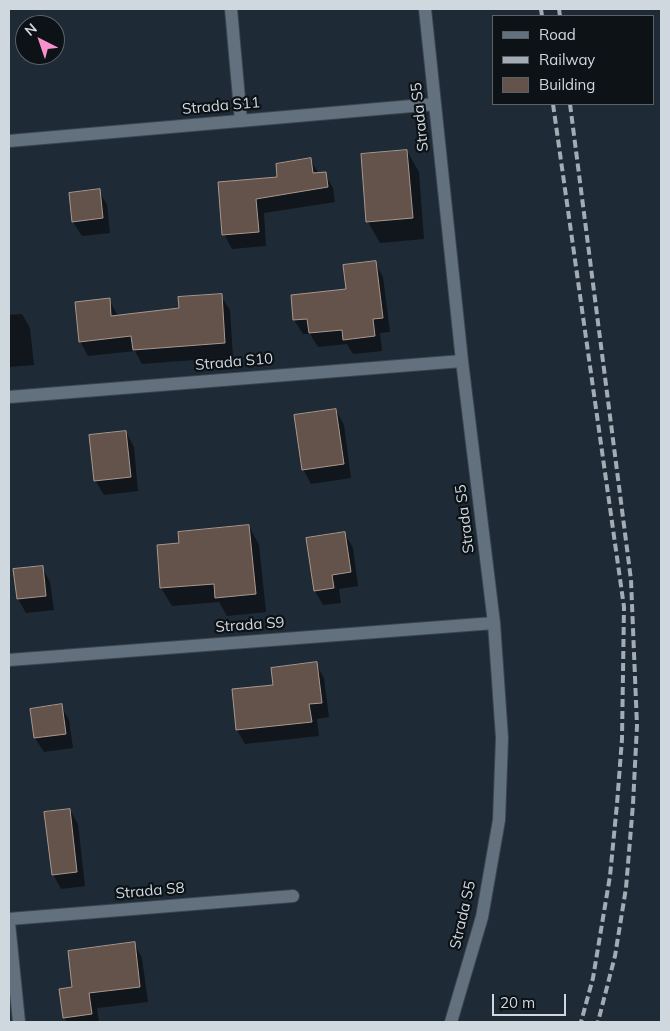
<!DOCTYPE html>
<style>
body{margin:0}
#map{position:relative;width:670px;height:1031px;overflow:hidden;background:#1e2a35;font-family:Mulish,sans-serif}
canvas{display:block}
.frame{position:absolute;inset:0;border:10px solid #d0d8df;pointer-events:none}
.legend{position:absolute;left:492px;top:15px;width:162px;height:90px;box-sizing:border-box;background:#0d1217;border:1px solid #5b6167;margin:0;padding:6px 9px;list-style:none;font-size:15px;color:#d0d8df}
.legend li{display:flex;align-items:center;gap:10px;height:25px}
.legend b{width:25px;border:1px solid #5b6167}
.north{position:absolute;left:15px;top:15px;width:50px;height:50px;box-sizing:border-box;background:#0d1217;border:1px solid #5b6167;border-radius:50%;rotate:319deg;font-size:14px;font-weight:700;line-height:20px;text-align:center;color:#d0d8df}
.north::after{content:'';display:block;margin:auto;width:18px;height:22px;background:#f790cd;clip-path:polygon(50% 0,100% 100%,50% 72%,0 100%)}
.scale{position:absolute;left:492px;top:994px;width:74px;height:22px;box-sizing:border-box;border:2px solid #d0d8df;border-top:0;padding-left:6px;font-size:15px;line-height:18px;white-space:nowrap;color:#d0d8df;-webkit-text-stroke:4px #0d1217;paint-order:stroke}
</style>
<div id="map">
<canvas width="670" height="1031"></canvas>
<div class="frame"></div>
<ul class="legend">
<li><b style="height:6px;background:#63717e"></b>Road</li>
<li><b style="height:6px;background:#a3acb4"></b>Railway</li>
<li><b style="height:14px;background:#64534a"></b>Building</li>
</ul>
<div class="north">N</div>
<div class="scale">20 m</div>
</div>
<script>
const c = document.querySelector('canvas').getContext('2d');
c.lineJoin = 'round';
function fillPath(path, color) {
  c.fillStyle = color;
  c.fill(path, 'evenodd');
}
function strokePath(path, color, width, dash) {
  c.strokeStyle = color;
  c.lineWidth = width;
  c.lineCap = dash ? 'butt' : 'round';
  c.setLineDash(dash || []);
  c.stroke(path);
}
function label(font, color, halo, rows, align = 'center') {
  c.font = font + ' Mulish,sans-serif';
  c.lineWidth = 4.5;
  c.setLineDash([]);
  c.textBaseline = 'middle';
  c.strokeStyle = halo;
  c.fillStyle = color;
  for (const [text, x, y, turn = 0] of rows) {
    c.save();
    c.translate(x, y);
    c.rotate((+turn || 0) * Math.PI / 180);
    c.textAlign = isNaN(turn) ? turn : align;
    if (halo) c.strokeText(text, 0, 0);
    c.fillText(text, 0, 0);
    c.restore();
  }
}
const shadow = new Path2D(`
 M407,151L419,172L424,239L380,243L368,222L362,155Z
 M310,159L319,174H325L333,188L335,202L264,213L266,246L232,249L224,234L219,183L279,178Z
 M99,191L107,205L110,233L82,236L73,222Z
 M375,263L383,277L390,332L380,333L382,351L353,354L347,344L318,347L310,334H303L294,320L292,296L348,290Z
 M221,296L230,310L233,357L142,364L135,351L88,356L80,341L109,300L117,314V317L180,309Z
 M22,314L30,328L34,365L9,367V315Z
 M336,410L344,425L351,478L311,484L303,469Z
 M126,432L134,447L138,491L104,495L95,480Z
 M249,526L259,545L266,612L227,616L219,602L172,606L161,588L180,544Z
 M345,534L353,548L358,586L339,589L341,603L323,605L315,591Z
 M42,567L50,582L54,610L26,613L18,599Z
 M316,664L324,678L329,717L317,719L319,736L245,744L237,730Z
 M61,706L69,720L73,748L44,752L35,738L31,710Z
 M70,810L78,824L85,886L61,889L53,874Z
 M134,943L142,958L148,1002L97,1008L99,1022H67L64,1017L74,988Z`);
const building = new Path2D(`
 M407,150L413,218L366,222L361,154Z
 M311,158L313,173L326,172L328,187L256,199L259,232L222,235L218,182L277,177L276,164Z
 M100,189L103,218L72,222L69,193Z
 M376,261L383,318L373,319L375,336L343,340L342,330L309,333L307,319L293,320L291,295L346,289L343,265Z
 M222,294L225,343L133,350L131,336L79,342L75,302L110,298L111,316L179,308L178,297Z
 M336,409L344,464L302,470L294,415Z
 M126,431L131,477L94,481L89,435Z
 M249,525L256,594L215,598L214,584L160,588L157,545L179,543L178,532Z
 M345,532L351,572L332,575L334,588L314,591L306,538Z
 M43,566L46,596L17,599L13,569Z
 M317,662L322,703L309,704L312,722L236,730L232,689L273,685L271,668Z
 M62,704L66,734L34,738L30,709Z
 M70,809L77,872L52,875L44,812Z
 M135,942L140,987L89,993L92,1014L63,1018L59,989L72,987L68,951Z`);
const lane = new Path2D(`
 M231,9L241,121`);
const street = new Path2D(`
 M425,9L462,361L494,623L502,738L499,820L482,917L451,1022
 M9,141L435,104
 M9,397L462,361
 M9,660L494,623
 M9,919L293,896
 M9,923L19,1022`);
const rail = new Path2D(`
 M541,9L542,16
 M559,9L560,16
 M553,104L624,607L622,739L617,804L610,876L593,978L581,1022
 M570,104L631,580L637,726L633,804L626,888L615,956L598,1022`);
const streetNames = [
 ["Strada S11",221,106,-5],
 ["Strada S5",420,117,-96],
 ["Strada S10",234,362,-5],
 ["Strada S5",465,519,-97],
 ["Strada S9",250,625,-4],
 ["Strada S8",150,891,-5],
 ["Strada S5",463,915,-77]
];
fillPath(shadow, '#0007');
fillPath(building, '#64534a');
strokePath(building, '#aa978d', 1);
strokePath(lane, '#3c454f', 14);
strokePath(street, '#3c454f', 14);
strokePath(lane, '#63717e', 12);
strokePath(street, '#63717e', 12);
strokePath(rail, '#a3acb4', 4, [8, 4]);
label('15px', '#d0d8df', '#0d1217', streetNames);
</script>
